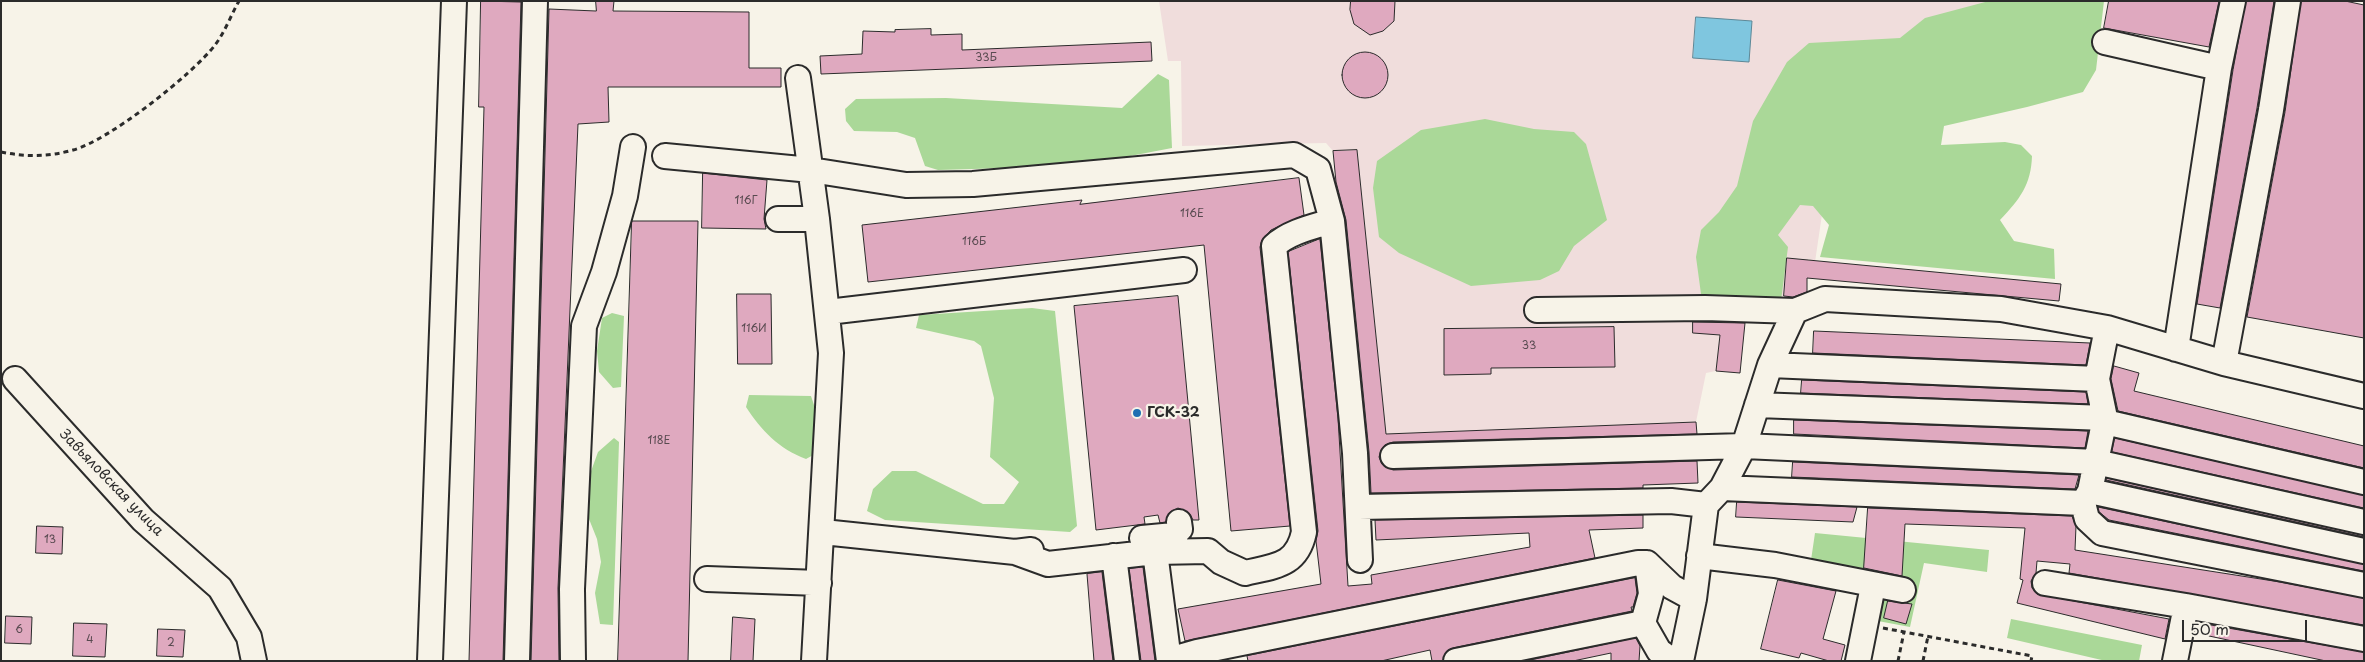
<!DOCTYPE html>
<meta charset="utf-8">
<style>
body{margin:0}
#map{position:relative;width:2365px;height:662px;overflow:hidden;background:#f7f3e8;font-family:"Playpen Sans",sans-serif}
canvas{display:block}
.frame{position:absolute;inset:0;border:2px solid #2b2b2b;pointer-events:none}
.scale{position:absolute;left:2182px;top:620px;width:125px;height:22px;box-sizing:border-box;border:2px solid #2b2b2b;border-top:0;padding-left:6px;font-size:15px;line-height:18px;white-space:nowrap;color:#2b2b2b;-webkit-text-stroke:4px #f7f3e8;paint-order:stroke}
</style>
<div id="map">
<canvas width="2365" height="662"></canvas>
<div class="frame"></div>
<div class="scale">50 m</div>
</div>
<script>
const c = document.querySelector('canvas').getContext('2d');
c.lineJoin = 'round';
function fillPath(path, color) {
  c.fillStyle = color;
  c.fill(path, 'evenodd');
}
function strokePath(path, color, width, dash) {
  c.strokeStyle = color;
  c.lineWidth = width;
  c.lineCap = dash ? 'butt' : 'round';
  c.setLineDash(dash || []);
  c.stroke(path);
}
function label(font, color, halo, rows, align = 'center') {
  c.font = font + ' "Playpen Sans",sans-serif';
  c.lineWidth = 4.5;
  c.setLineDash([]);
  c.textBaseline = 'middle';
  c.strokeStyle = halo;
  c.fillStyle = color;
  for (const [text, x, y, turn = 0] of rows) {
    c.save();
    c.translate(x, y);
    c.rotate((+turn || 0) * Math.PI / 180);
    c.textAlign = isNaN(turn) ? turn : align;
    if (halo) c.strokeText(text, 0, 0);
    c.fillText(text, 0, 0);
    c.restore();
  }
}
const built = new Path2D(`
 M1159,1H2074L1835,126L1815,262L1808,259L1806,298L1709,289L1707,317L1722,319L1716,371L1706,373L1696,422L1386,434L1357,150L1333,151L1326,143L1182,146L1181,61H1168Z`);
const green = new Path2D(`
 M1989,1H2104L2096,70L2083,92L2027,107L1944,126L1941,145L2005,142L2021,145L2032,156C2031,185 2020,199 2000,220L2014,241L2054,249L2055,279L1820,257L1829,225L1813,206L1800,205L1778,235L1788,247L1781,301L1732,300L1701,294L1696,257L1701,230L1719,212L1737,186L1753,121L1787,62L1809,43L1900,38L1925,18Z
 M1158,74L1169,80L1172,148L1078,166L938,170L925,166L915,138L897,132L854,131L846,121L845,109L856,99L946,98L1122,108Z
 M1485,119L1534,129L1574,132L1586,144L1607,220L1574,246L1559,271L1540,280L1471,286L1399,253L1379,237L1373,188L1377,161L1421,130Z
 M1032,308L1055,311L1077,526L1070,532L885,520L867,511L873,489L892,471H916L983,504H1004L1019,482L990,457L994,398L981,346L974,341L916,328L919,315Z
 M612,313L624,316L621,387L613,388L599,372L597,351L602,318Z
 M749,395L811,396L818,417L815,454L806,459C779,449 761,430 746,407Z
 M614,438L619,442L613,625L600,624L595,593L601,562L597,539L587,514L590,474L598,452Z
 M1815,533L1989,550L1987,572L1924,563L1910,627L1878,621L1886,585L1810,567Z
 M2011,619L2142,645L2139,661H2106L2007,638Z`);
const water = new Path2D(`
 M1696,17L1752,21L1749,62L1693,58Z`);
const building = new Path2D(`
 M481,1L521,2L503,661H469L484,107H479Z
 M596,1H614L613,11L749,12V68H781V87H608L609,122L578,124L558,588L559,661H531L549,9L596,11Z
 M1351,1H1395L1394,21L1383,31L1370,35L1354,24L1350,10Z
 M2109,1H2219L2209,47L2104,28Z
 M2246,1H2274L2257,108L2220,308L2197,304L2233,70Z
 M2301,1H2345L2364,5V338L2247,317L2285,112Z
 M931,29V35L962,34V50L1151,42L1152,61L821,74L820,56L862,54L863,31L895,32V30Z
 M1342 75a23 23 0 1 1 46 0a23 23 0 1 1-46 0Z
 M1357,150L1386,434L1696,422L1697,434L1393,442L1385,445L1381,450L1379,457L1382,464L1393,470L1697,461L1698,483L1643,485V488L1371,493L1369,452L1346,220L1336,182L1333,151Z
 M703,173L767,180L764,219L766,229L702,228Z
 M1299,178L1304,215L1271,230L1262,240L1260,247L1290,526L1231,531L1204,245L868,282L862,225L1082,200L1080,204Z
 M632,221H698L688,661H618Z
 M1320,239L1338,418L1348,586L1372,584L1371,575L1530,547L1529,533L1376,540L1375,520L1643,515V528L1589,530L1595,558L1185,641L1178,609L1321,584L1316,541L1318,531L1288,252Z
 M1787,258L2061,284L2059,301L1807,278V292L1793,297L1784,296Z
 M737,294H771L772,364H738Z
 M1178,296L1199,520H1193L1189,513L1178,508L1170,512L1166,522L1160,523L1158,515L1144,517L1145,524L1096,530L1074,306Z
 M1693,322L1745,323L1740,373L1716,371L1720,335L1693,333Z
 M1614,327L1615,367L1491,368V374L1444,375V329Z
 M1814,331L2090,343L2086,365L1813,353Z
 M2114,366L2139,373L2134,391L2364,446V468L2118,411L2111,379Z
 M1802,380L2086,392L2088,404L1801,393Z
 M1794,420L2088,431L2085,448L1794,434Z
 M2115,438L2364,495V508L2112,452Z
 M1793,462L2079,475L2075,489L1792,477Z
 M2107,478L2364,535V537L2106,480Z
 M1737,502L1857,507L1853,522L1736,517Z
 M2098,507L2364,564V571L2109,520L2099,512Z
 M1868,508L2072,516L2076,526L2075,550L2280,582L2364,598V625L2069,573L2070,564L2037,561L2036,573L2031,581L2032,588L2037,594L2169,619L2165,639L2017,603L2023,580L2020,579L2025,528L1905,524L1902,576L1864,568Z
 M37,526L63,527L62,554L36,553Z
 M1143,567L1155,661H1141L1129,569Z
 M1102,572L1113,661H1094L1087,574Z
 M1635,578L1637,593L1633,607H1631L1632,611L1453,648L1447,651L1443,661H1432L1430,650L1381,661H1248L1247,656Z
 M1778,580L1836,591L1823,639L1845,645L1841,661H1829L1801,653L1799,658L1761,649Z
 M1888,601L1912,604L1906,624L1884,618Z
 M6,616L32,617L31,644L5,643Z
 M733,617L755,619L753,661H731Z
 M74,623L107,624L105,657L73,656Z
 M2211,625L2364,652V661H2326L2209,636Z
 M158,629L185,630L183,657L157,656Z
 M1636,638L1640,646L1639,661H1611V653L1573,661H1526Z`);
const path = new Path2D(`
 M1,152C26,157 48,157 73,150C108,141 192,75 215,45C225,32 231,15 239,1
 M1883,628L2032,656L2031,661
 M1898,661L1904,632
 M1923,661L1928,636`);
const minor = new Path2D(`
 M2105,42L2219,68L2176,349
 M2219,68L2233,1
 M798,78L817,219L831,353L814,661
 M665,156L811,170L906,185L973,184L1294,155L1318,169L1332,221L1355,453L1360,560
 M778,219H817
 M1537,310L1705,308L1795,311
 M828,312L1184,270
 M2107,328L2097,379L2105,418L2090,491L2083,503L2087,519L2102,533L2364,585
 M2224,363L2271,110L2288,1
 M1770,365L2097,379
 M15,379L143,520L220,588L249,637L254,661
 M1757,405L2105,418
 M2105,422L2364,482
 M1393,456L1744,446L2096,462L2364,522
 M1722,488L2083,503
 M2090,491L2364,551
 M1359,507L1671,501L1706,505
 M823,532L1015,552L1031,550
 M1142,538L1174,535L1180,529L1179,522
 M1015,552L1048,564L1155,552L1208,551L1221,562L1245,573C1275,566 1297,566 1304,532L1274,246C1289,232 1312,227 1332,221
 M1155,552L1169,661
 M1114,556L1127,661
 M1699,556L1775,565L1903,590
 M1647,563L1651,594L1643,623L1659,651L1673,661
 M707,579L819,583
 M2045,583L2186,606L2175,661
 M2186,606L2364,639
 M1169,660L1197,652L1638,563H1647L1672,587L1694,599
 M430,661L454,1
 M517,661L535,1
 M573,661L572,589L584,326L604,272L625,196L633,147
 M1456,661L1643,623
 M1681,661L1694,599L1706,505L1722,488L1744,446L1770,365L1795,311L1825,299L2001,309L2107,328L2224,363L2364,396
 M1858,661L1873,586`);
const markers = [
 [1137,413,5,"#1f6fb2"]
];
const numberNames = [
 ["33Б",986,58],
 ["116Г",746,201],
 ["116Е",1192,214],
 ["116Б",974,242],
 ["116И",754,329],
 ["33",1529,346],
 ["118Е",659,441],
 ["13",50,540],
 ["6",19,630],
 ["4",90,640],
 ["2",171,643]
];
const poiNames = [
 ["ГСК-32",1147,413]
];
const streetNames = [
 ["Завьяловская улица",111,483,46]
];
fillPath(built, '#f0dddc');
fillPath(green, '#aad898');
fillPath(water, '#7fc6df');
strokePath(water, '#5d8897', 1);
fillPath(building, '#dfa9bf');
strokePath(building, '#2b2b2b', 1);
strokePath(minor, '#2b2b2b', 28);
strokePath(path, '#2b2b2b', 3, [5, 4]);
strokePath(minor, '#f7f3e8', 24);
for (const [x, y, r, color] of markers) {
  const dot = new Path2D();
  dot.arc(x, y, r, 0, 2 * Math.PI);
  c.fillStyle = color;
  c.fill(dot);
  strokePath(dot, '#f7f3e8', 2);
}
label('11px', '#584a50', null, numberNames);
label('bold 14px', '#2b2b2b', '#f7f3e8', poiNames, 'left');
label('14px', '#2b2b2b', '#f7f3e8', streetNames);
</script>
